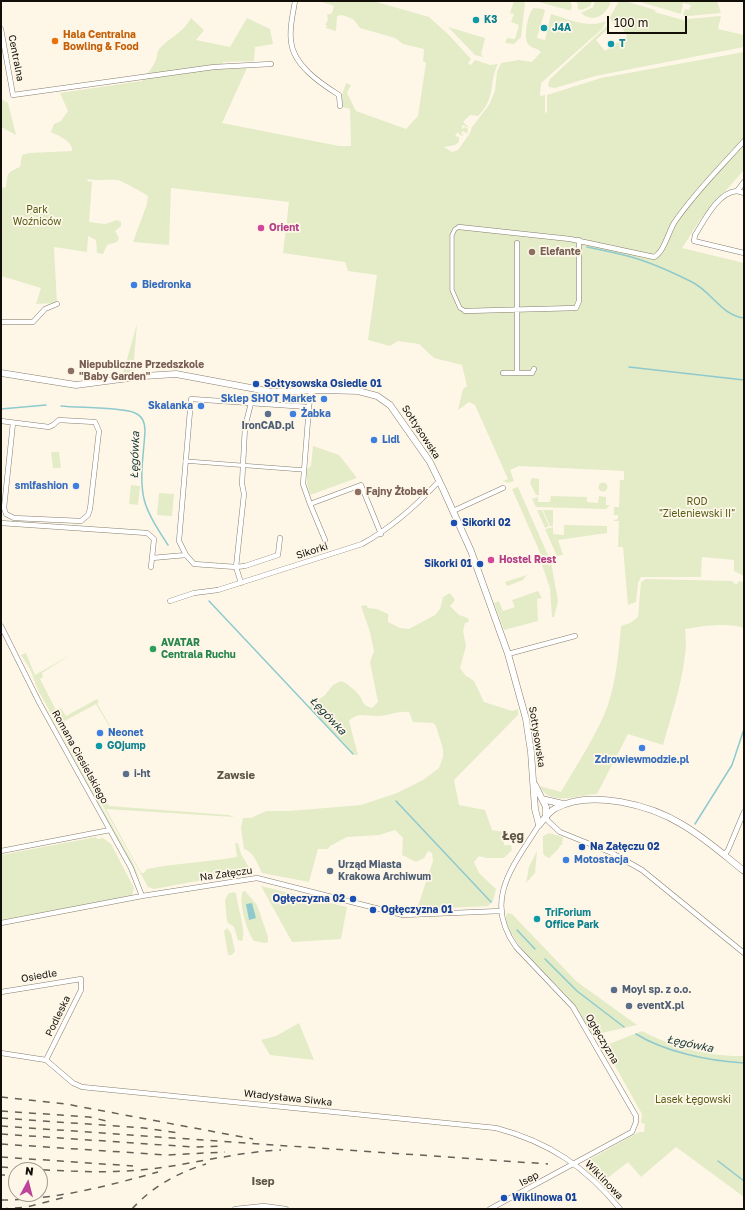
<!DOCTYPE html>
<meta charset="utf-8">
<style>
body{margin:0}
#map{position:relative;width:745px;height:1210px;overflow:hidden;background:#fef7e8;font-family:"Golos Text",sans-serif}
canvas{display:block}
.frame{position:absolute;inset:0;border:2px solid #120f09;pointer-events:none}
.north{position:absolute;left:8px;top:1162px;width:40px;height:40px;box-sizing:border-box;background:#fef7e8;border:1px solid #a09a8f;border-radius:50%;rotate:7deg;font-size:11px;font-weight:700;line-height:16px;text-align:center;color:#120f09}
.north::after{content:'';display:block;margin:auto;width:14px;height:18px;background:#bd4499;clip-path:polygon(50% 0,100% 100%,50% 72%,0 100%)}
.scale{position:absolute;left:607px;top:16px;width:80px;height:18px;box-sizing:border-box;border:2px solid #120f09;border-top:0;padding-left:5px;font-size:12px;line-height:14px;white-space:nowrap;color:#120f09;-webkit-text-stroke:3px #fef7e8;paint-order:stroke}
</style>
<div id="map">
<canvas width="745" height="1210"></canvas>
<div class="frame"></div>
<div class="north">N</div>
<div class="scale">100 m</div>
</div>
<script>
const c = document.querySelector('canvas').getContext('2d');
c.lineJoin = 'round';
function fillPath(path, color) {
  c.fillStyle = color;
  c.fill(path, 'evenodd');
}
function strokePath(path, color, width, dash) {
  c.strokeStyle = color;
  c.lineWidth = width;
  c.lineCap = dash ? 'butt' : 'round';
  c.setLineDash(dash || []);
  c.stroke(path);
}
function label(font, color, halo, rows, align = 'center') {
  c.font = font + ' "Golos Text",sans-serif';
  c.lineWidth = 3.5;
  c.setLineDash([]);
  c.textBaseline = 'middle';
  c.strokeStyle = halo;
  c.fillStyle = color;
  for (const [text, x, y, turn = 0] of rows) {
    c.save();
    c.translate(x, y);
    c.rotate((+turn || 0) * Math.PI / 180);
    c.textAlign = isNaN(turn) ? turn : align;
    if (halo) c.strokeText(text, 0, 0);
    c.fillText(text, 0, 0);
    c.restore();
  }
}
const green = new Path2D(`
 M319,1H373L429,17L449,35L471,59L468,63L471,65L475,60L490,65L498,64C488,83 497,97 478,116L470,115L463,122L470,128L462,125V129L465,127L468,129L467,134L463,131L461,133L464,136L460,135L458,132L455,136L459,137V142L455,145L444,147L452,152L458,150L470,133L472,127L489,105L495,91L497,72L501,63L519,60L532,62L541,52C537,48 531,48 528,44C523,38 528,11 534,8L543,9L545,11L537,38L545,40L551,14C568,19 589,29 606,21L602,29L541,83L540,96L545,95V113L547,112V95L601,78L744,52V170L700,220L682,248L744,263V576L734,571V560L702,557L701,577H641L638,583L636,602L628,605L623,547H618L619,521H614V520L618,519V515H614V507H619L620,480H624V471L519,466L510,470L514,481L508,483L503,481L508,479L475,405L469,402L458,410L463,389L467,386L462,365L434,358L419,344L398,341L390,346L368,340L377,275L348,271L345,262L283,253L289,202L171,188L169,245L133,242L147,204L148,196C146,194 120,180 117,180C107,179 98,181 88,179L87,181L92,182L89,222L105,224L117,220L121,222V226L115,231L119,238L117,242L107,245L103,254L97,253L96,240L88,236L87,252L54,247L57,303L36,304L41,288L1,276V188L6,187C8,173 6,173 20,167L22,155L29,153L72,151C73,141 59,136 51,132L54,124L61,121L68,111L60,93L142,81C147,74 153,67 156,60C158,55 156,53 160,48C170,37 183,33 191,18L204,30L196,40L230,47L247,18L270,29L273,44L255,47L254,61L223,62L222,69L247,68L222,123L339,146H351L350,109L342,107V95L346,83L351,85L347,93L356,111L406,129L418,116L426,63L423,61L424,49L403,44L395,38L360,28L353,19L342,15L337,16L336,31L326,28L327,25H325L328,20L327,15L332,13L334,6Z
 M514,1H523L525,4L521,37L514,44L505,43L507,38L515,39L519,25L511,22L514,14L510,13Z
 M535,1H570L572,6L571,10H568Z
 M577,1H592L590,6L582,10L578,9Z
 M595,1H611C607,15 594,24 581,13L593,7Z
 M619,1H625L655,10V12L686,21L687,19L721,16L718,29L744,35V47L595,76L555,88L549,87L548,84L550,79L607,26L610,27L596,40L605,51L627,36L619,23L614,26L610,17Z
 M637,1H717L721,13L688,16L683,15L685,9L689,10L691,5L683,3L681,14Z
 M448,27L485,38L481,55L483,56V57L475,55Z
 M1,99L8,103L16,135L1,127Z
 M137,324L133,372L119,375V372L123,373Z
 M313,446L339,455L357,478L310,495L307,484V469L311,466Z
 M51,452H59L61,468H53Z
 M532,478L539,479V495H536L530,483Z
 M598.5 487a4.5 4.5 0 1 1 9 0a4.5 4.5 0 1 1-9 0Z
 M131,485L140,486L138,505L129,504Z
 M518,487L547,553L549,558L545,559L542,557L512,489Z
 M159,493L174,494L172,516L157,515Z
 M551,496L587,497V502L598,503L599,496L606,497V505H610L606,509L536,507L532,499L538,497V502H550Z
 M537,510H542L549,526L545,528Z
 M543,510H553V526H550Z
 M564,525L607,526V533L558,540L563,555L557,556L545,529L553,527V534L564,535Z
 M551,562L558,601L554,617H552L550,588L542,565Z
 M527,575L523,580L507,586L505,582Z
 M646,579L733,581V583L737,584L739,581L744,582V628C729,622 701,626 685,629C690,661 672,713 663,745L628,734L597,794C580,794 549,808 540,786L561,792C577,764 597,735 608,705C616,680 619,652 621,626L630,623L638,617L641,582Z
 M538,591L542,598L537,599L538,621L504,630L494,603L499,601L503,611L515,607L512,600Z
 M450,593L455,600L450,606L459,615L468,618L469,622L465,623L463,631L466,646L460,668L465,675L474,681L484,702L512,711L518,709V715L454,780L459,805L485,810L492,830L504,832V845H511L512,850L504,858H486L479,856L474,862L479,873L496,889L493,901L488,906L430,909L418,906L433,861L432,853L428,851L424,858L416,862L402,855L403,838L395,830L379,835L347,837L330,846L328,849H318L309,882L262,873C257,863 254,852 244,849L241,828L243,818H251L266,811H289L361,805L397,793L423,780L439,768L443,757V749L436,726L433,723L413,722L409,712C399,711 390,715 380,716C369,717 358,711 349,721L358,755H355L309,707L325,695L333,685L341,681C347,683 355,690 359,695C364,701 362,706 372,708L378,702L370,662L374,651L370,632L361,606L366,605L368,608L377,609L388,614V622L400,628L409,629L435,615L440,609L443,597Z
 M26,653L35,675L72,654L42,673L43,677L40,679L56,710L61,708L66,716L97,699L99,702L97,703L135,770L96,704L63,722L109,806L229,815L234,817L106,809L141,873H144L147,869C176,863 207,862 237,857L235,843H238L241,854L250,869L246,872L154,889L148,887L38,690L30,669L21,655Z
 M36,690L132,861L141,882Z
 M549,833L563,837L562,845H560L559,848L549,858L545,856L543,853V836Z
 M96,837L97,839L103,838L111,844L134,888L132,896L1,920V855Z
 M537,851L535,873L526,883L529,867Z
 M261,886L347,907L341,939L292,942Z
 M243,891H245L257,905L268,937V942L265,943L254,941C247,932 238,902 243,891Z
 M233,892L236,893C237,904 247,933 242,941L238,940L234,927L227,922L225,900L228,894Z
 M507,913L512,914L576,981L637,1025L593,1035C586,1026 581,1014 574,1004C560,985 498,936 507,913Z
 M227,928L231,933L235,951L232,955H228L224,931Z
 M299,1023L314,1060L270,1055L261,1040L276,1036Z
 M642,1031C672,1047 710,1057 744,1056V1197L676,1147L641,1177L628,1162L600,1184L586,1169L587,1161L639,1132H644L645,1124L641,1123L642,1114L604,1046Z`);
const water = new Path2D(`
 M252,903L256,918L249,920L246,904Z`);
const stream = new Path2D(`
 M587,247C605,251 624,254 641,260C656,265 678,275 692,282C712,292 721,315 744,318
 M629,367L744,380
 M61,406C78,408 122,407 135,413C143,416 145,424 145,431C144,452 139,477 144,499C148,515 159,531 168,545
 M1,409L46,405
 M209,601L353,754
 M396,801L491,902
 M695,824L732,765L744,729
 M517,930L535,949
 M545,959L577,991L624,1027
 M636,1034C665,1052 709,1061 744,1063
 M718,1161L744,1181`);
const pedestrian = new Path2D(`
 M459,227L455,229L452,235V290L460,308L465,311
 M185,461L304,470`);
const minor = new Path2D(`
 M295,1C293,14 289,28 291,41C293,65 320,83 339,95L340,106
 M1,29L13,95L214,67L271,64
 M744,182L737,191C718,192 704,221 695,235L694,241L744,253
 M737,191L744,193
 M459,227L570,239L654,257C664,252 668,233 674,223C694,193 721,167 744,141
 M465,311L576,308L579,301V240
 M1,322H33L45,309L57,304
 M503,373H532L534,369
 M517,373V243
 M251,403L245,427L242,484L244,494L236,567L245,566L278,555L280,538
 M309,407L303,484L310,504L361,485L381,534
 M1,421L49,427L53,425L59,420L95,422L99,431L90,509L88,515L81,521L14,518L6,514L4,508L13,423
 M310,504L325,540
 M453,511L503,488
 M1,523L147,533L154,539L151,567
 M152,558L186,555
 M241,583L236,567L194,564L186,555L179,541L191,399L309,407L311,391
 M170,601L194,593L218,590L362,544C391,528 417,505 439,481
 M1,626L40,704L131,868L142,896
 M508,654L575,636
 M546,816L548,821L560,832L612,853L642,870L744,953
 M1,851L110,830
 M724,855L728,850L744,812
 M1,923L142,896L257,878L403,915L501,911
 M1,992L81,979V990L46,1060
 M1,1053L46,1060L73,1083L82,1087L496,1128C549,1142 586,1167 620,1209
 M235,1209L264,1206L286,1209
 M490,1209L632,1132L636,1122V1116L573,1007L516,947C482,900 514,865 539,825`);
const tertiary = new Path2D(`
 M1,373L76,385L144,376L176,374L272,392L322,390L358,391L377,396L390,405L430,462L443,489L471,551L508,654L526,719L531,752L535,809L539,825
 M535,785L546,807V816
 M542,799L563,804
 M539,825C544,819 549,811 556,808C591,789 651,805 683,825C705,838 724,855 744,871`);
const rail = new Path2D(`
 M1,1097L66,1104L253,1139
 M1,1111L89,1117L107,1121
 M1,1118L144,1128L178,1133
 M1,1126L548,1164
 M1,1134L193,1147L224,1146
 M1,1144L167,1155L225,1152
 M1,1157L133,1166
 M1,1167C48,1170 94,1174 140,1170C187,1166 234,1152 281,1150
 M1,1175H5
 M1,1200C54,1200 108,1186 158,1172
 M1,1209L27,1207L66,1197
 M132,1209C152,1187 177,1173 206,1164`);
const markers = [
 [476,20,4,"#0f9aa8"],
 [544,28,4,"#0f9aa8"],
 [55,41,4,"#e8710a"],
 [611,44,4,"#0f9aa8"],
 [261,228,4,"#d1479c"],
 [532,252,4,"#8d6e63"],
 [134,285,4,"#3f7fe0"],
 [71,371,4,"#8d6e63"],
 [256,384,4,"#1a4fb4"],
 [324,399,4,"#3f7fe0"],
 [201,406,4,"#3f7fe0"],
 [268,414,4,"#5c6f8a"],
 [293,414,4,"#3f7fe0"],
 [374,440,4,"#3f7fe0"],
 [76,486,4,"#3f7fe0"],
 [358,492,4,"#8d6e63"],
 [454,523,4,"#1a4fb4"],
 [491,560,4,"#d1479c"],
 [480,564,4,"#1a4fb4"],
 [153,649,4,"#2e9e5b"],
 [100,733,4,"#3f7fe0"],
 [99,746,4,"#0f9aa8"],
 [642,748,4,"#3f7fe0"],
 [126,774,4,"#5c6f8a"],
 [582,847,4,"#1a4fb4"],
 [566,860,4,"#3f7fe0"],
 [330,871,4,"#5c6f8a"],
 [353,899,4,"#1a4fb4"],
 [373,910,4,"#1a4fb4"],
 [537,919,4,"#0f9aa8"],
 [614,990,4,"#5c6f8a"],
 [629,1006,4,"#5c6f8a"],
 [504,1198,4,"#1a4fb4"]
];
const cultureNames = [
 ["K3",484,20],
 ["J4A",552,28],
 ["T",619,44],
 ["GOjump",107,746],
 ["TriForium",545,913],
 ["Office Park",545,925]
];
const foodNames = [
 ["Hala Centralna",63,35],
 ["Bowling & Food",63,47]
];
const streetNames = [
 ["Centralna",16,58,79],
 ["Sołtysowska",421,432,57],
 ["Sikorki",312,551,-18],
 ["Sołtysowska",537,737,81],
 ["Romana Ciesielskiego",80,757,61],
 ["Na Załęczu",226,874,-8],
 ["Osiedle",39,976,-10],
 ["Podleska",58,1016,-64],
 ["Ogłęczyzna",602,1039,60],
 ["Władysława Siwka",288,1098,6],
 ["Isep",529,1179,-28],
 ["Wiklinowa",604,1180,46]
];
const parkNames = [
 ["Park",37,210],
 ["Woźniców",37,222],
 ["ROD",697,502],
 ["\"Zieleniewski II\"",697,514],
 ["Lasek Łęgowski",693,1100]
];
const hotelNames = [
 ["Orient",269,228],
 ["Hostel Rest",499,560]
];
const educationNames = [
 ["Elefante",540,252],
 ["Niepubliczne Przedszkole",79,365],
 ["\"Baby Garden\"",79,377],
 ["Fajny Żłobek",366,492]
];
const shopNames = [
 ["Biedronka",142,285],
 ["Sklep SHOT Market",316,399,"right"],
 ["Skalanka",193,406,"right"],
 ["Żabka",301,414],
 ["Lidl",382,440],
 ["smlfashion",68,486,"right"],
 ["Neonet",108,733],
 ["Zdrowiewmodzie.pl",642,760,"center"],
 ["Motostacja",574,860]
];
const transitNames = [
 ["Sołtysowska Osiedle 01",264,384],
 ["Sikorki 02",462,523],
 ["Sikorki 01",472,564,"right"],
 ["Na Załęczu 02",590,847],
 ["Ogłęczyzna 02",345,899,"right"],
 ["Ogłęczyzna 01",381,910],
 ["Wiklinowa 01",512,1198]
];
const serviceNames = [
 ["IronCAD.pl",268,426,"center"],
 ["i-ht",134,774],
 ["Urząd Miasta",338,865],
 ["Krakowa Archiwum",338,877],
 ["Moyl sp. z o.o.",622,990],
 ["eventX.pl",637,1006]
];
const leisureNames = [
 ["AVATAR",161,643],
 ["Centrala Ruchu",161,655]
];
const waterNames = [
 ["Łęgówka",135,455,-88],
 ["Łęgówka",328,716,47],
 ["Łęgówka",690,1044,12]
];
const neighbourhoodNames = [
 ["Zawsie",236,776],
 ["Isep",263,1182]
];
const quarterNames = [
 ["Łęg",513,836]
];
fillPath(green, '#e4ebc7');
fillPath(water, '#8ecacd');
strokePath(stream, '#8ecacd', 1.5);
strokePath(pedestrian, '#867e6d', 4.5);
strokePath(minor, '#867e6d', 5.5);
strokePath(tertiary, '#867e6d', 7);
strokePath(pedestrian, '#fff', 3.5);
strokePath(minor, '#fff', 4.5);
strokePath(tertiary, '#fff', 6);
strokePath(rail, '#656057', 1.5, [7, 7]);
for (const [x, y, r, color] of markers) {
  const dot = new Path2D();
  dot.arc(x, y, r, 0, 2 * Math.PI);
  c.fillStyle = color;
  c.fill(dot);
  strokePath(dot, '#fef7e8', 1.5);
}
label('bold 10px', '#0d838f', '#fef7e8', cultureNames, 'left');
label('bold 10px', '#c56008', '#fef7e8', foodNames, 'left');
label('10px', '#120f09', '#fef7e8', streetNames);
label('10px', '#535c16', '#fef7e8', parkNames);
label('bold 10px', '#b23c85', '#fef7e8', hotelNames, 'left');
label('bold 10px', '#785e54', '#fef7e8', educationNames, 'left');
label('bold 10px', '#366cbe', '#fef7e8', shopNames, 'left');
label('bold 10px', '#164399', '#fef7e8', transitNames, 'left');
label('bold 10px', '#4e5e75', '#fef7e8', serviceNames, 'left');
label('bold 10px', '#27864d', '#fef7e8', leisureNames, 'left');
label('italic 11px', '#153435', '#fef7e8', waterNames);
label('bold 11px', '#5d5545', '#fef7e8', neighbourhoodNames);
label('bold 12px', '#5d5545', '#fef7e8', quarterNames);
</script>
